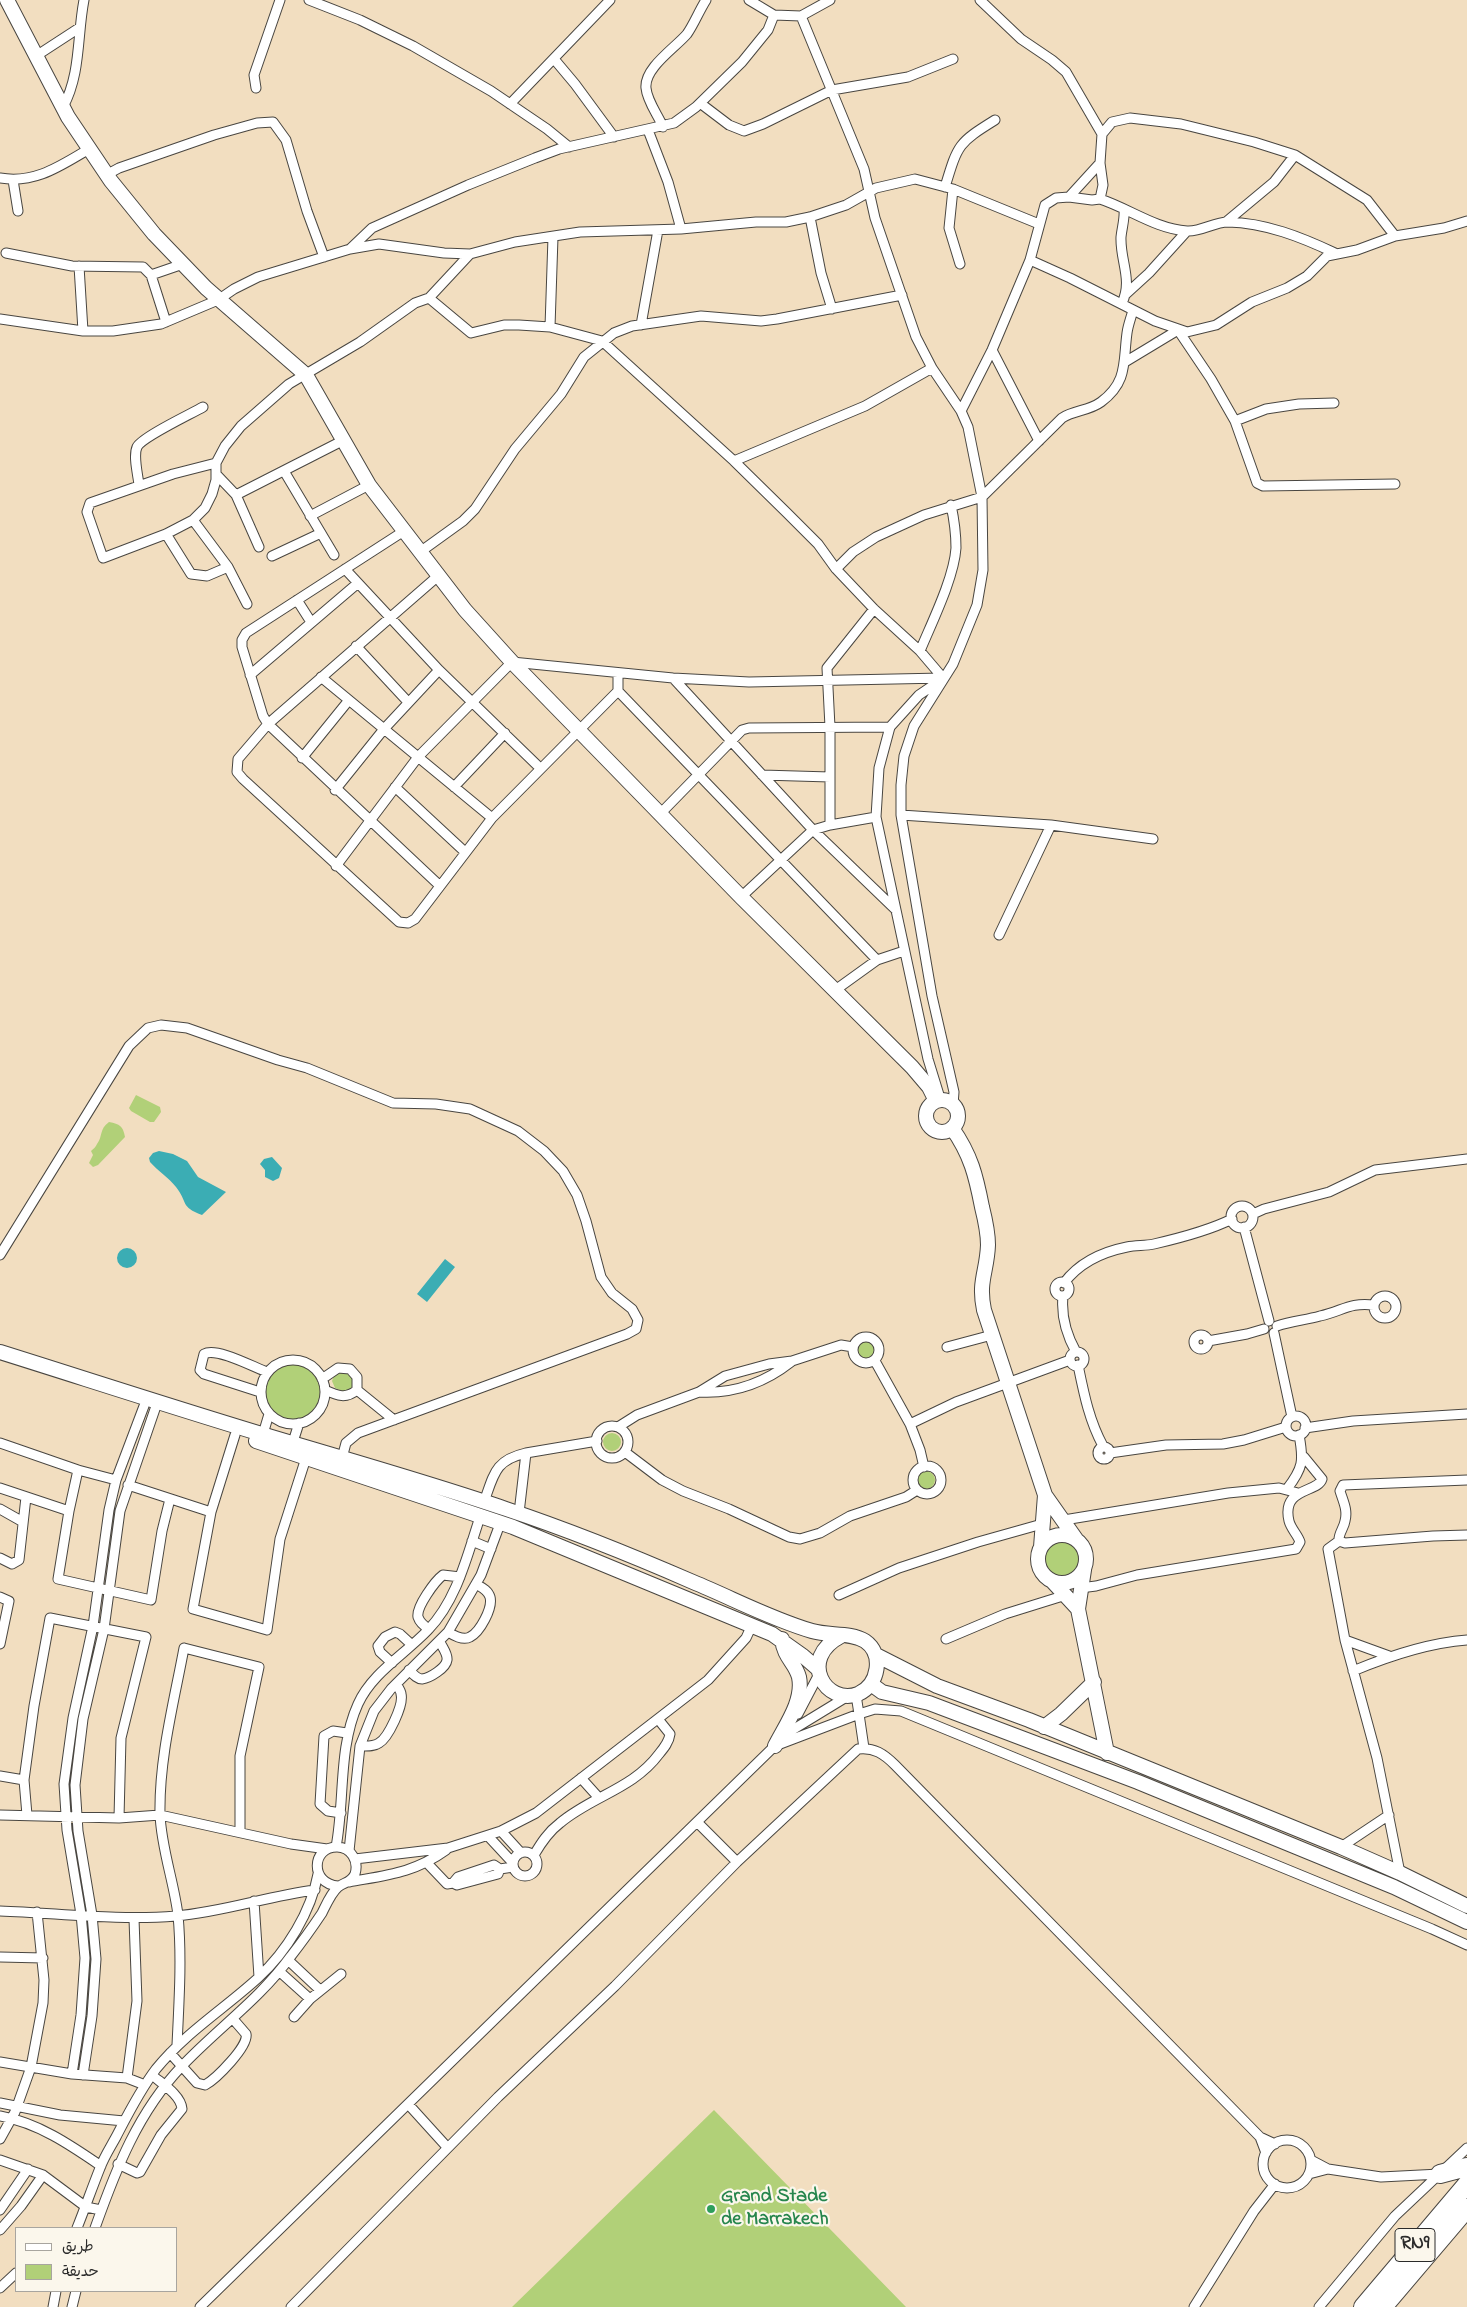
<!DOCTYPE html>
<meta charset="utf-8">
<style>
body{margin:0}
#map{position:relative;width:1467px;height:2307px;overflow:hidden;background:#f2dec0;font-family:"Indie Flower","Playpen Sans Arabic",sans-serif}
canvas{display:block}
.legend{position:absolute;left:15px;top:2227px;width:162px;height:65px;box-sizing:border-box;background:#fbf7ec;border:1px solid #a8a59f;margin:0;padding:6px 9px;list-style:none;font-size:15px;color:#2b2b2b}
.legend li{display:flex;align-items:center;gap:10px;height:25px}
.legend b{width:25px;border:1px solid #a8a59f}
</style>
<div id="map">
<canvas width="1467" height="2307"></canvas>
<ul class="legend">
<li><b style="height:6px;background:#fff"></b>طريق</li>
<li><b style="height:14px;background:#b1d078"></b>حديقة</li>
</ul>
</div>
<script>
const c = document.querySelector('canvas').getContext('2d');
c.lineJoin = 'round';
function fillPath(path, color) {
  c.fillStyle = color;
  c.fill(path, 'evenodd');
}
function strokePath(path, color, width, dash) {
  c.strokeStyle = color;
  c.lineWidth = width;
  c.lineCap = dash ? 'butt' : 'round';
  c.setLineDash(dash || []);
  c.stroke(path);
}
function label(font, color, halo, rows, align = 'center') {
  c.font = font + ' "Indie Flower",sans-serif';
  c.lineWidth = 4.5;
  c.setLineDash([]);
  c.textBaseline = 'middle';
  c.strokeStyle = halo;
  c.fillStyle = color;
  for (const [text, x, y, turn = 0] of rows) {
    c.save();
    c.translate(x, y);
    c.rotate((+turn || 0) * Math.PI / 180);
    c.textAlign = isNaN(turn) ? turn : align;
    if (halo) c.strokeText(text, 0, 0);
    c.fillText(text, 0, 0);
    c.restore();
  }
}
const green = new Path2D(`
 M136,1095L160,1107L161,1112L154,1122H150L131,1111L129,1108Z
 M109,1122C120,1124 123,1126 125,1137L98,1165L93,1167L89,1163L93,1155L91,1151C93,1149 96,1147 97,1144C103,1136 99,1129 109,1122Z
 M858 1350a9 9 0 1 1 18 0a9 9 0 1 1-18 0Z
 M264 1392a28 28 0 1 1 56 0a28 28 0 1 1-56 0Z
 M336,1371L353,1374C354,1384 355,1387 345,1392L335,1388L332,1381Z
 M603 1442a9 9 0 1 1 18 0a9 9 0 1 1-18 0Z
 M917 1480a9 9 0 1 1 18 0a9 9 0 1 1-18 0Z
 M1045 1559a17 17 0 1 1 34 0a17 17 0 1 1-34 0Z
 M714,2110L906,2307H512Z`);
const water = new Path2D(`
 M159,1151L173,1154L187,1161L198,1177L226,1192L202,1215C180,1207 188,1202 176,1187C169,1178 158,1171 150,1162L149,1158L153,1153Z
 M272,1157L282,1168L279,1178L273,1181L265,1177V1170L260,1164L264,1159Z
 M117 1258a10 10 0 1 1 20 0a10 10 0 1 1-20 0Z
 M445,1259L455,1267L427,1302L417,1294Z`);
const street = new Path2D(`
 M309,0L360,20L413,46L491,91L547,129L569,147
 M749,0L774,15L801,16L864,169L875,218L916,337L932,368L961,411L968,427L982,497L983,570L977,605L953,664L914,726L904,756L901,785V815L932,996L954,1092L953,1105
 M801,16L830,0
 M36,56L79,28
 M554,59L575,84L614,137
 M256,88L254,75L280,0
 M700,103L729,125L744,131L763,124L832,90L908,77L953,59
 M510,104L610,0
 M63,107C81,74 77,36 84,0
 M663,127C658,115 647,101 646,88C644,68 675,48 687,34C694,24 699,11 706,0
 M648,130L668,182L681,229
 M1102,134L1112,122L1130,118L1181,124L1254,142L1295,155L1367,200L1395,236
 M1100,163L1103,185L1100,199
 M106,175L119,168L214,135L257,123L273,122L286,140L307,211L324,257
 M0,178C35,184 60,166 89,149
 M13,180L18,211
 M945,187C958,144 958,143 995,120
 M953,189L949,228L960,264
 M1069,197L1092,200L1100,199C1128,208 1156,229 1187,231C1201,232 1214,222 1228,222C1266,223 1301,237 1335,253
 M810,217L821,273L832,309
 M1226,222L1274,182L1295,155
 M350,249L379,244L444,253L470,254L515,242L580,232L681,229L756,222H786L810,217L846,205L876,188L915,179L953,189L1039,224
 M6,253L72,266L143,267L151,275L183,264
 M1030,260L1070,278L1155,321L1187,332L1216,325L1252,302L1287,288L1307,276L1327,256L1357,250L1395,236L1444,228L1467,221
 M79,266L83,331
 M151,275L166,322
 M1126,294L1149,273L1187,231
 M429,298L471,333L504,325H519L550,327L602,341L734,461L787,513L818,544L836,569L874,609L920,651L943,678
 M1122,303C1133,280 1120,261 1121,237C1122,227 1125,219 1124,209
 M0,319L83,331H113L161,324L218,300L234,289L258,277L350,249L372,228L468,185L535,158L559,149L674,123L696,107L742,62L768,30L774,15
 M641,325L658,230
 M550,327L553,237
 M992,350L1039,441
 M1125,362L1178,330L1211,379L1235,421L1257,483L1263,486L1395,484
 M961,411L992,350L1030,260L1045,205L1056,198L1069,197L1100,163L1102,134L1066,72L1052,60L1021,39L980,0
 M1235,421L1266,409L1299,404L1334,403
 M734,461L865,406L932,368
 M216,463L173,474L90,503L87,512L103,558L166,534L193,520L205,508L212,494L216,480V463L225,446L241,426L289,384L360,342L415,303L429,298L470,254
 M284,471L334,555
 M216,474L236,495L342,441
 M139,485C138,475 133,456 137,447C142,437 191,414 203,407
 M236,495L259,547
 M310,516L369,485
 M193,520L228,567L247,604
 M404,531L246,633L242,640V647L263,716L268,724L439,885
 M166,534L191,574L207,576L228,567
 M420,552L463,521L475,509L515,449L561,394L584,357L614,333L632,326L701,316L761,321L777,319L902,295
 M272,556L321,533
 M345,569L439,670L540,768
 M836,569L853,552L876,537L924,515L982,497L1062,418C1074,410 1089,411 1101,402C1128,382 1123,362 1127,333C1128,325 1131,318 1133,310
 M438,576L268,724L238,759L237,772L243,779L399,922L408,923L415,919L492,818L618,691V673
 M297,600L311,622
 M356,646L408,702
 M920,651C932,622 954,578 956,548C956,533 954,519 951,505
 M250,675L358,583
 M321,677L492,818
 M673,678L813,830L896,910
 M618,691L877,960
 M302,758L349,700
 M762,775L830,777
 M395,787L465,852
 M454,787L505,733
 M335,790L384,729L439,670
 M660,814L742,730L749,728L890,727
 M901,815L1051,825L1153,839
 M830,825V727L827,668L874,609
 M336,866L418,757L512,662L673,678L749,682L943,678
 M741,897L813,830L830,825L876,817
 M999,935L1051,825
 M834,991L877,960L904,951
 M940,1098L928,1059L876,817L879,768L890,727L919,695L941,680
 M1231 1217a11 11 0 1 1 22 0a11 11 0 1 1-22 0Z
 M1253,1214L1264,1209L1329,1192L1375,1170L1467,1159
 M1244,1227L1269,1321
 M0,1255L129,1046L148,1028L161,1025L187,1028L278,1060L307,1068L393,1103L436,1104L470,1109L518,1131L544,1151L563,1171L577,1195L586,1221L601,1277L612,1293L632,1309L638,1320L636,1329L627,1334L358,1433L346,1443L342,1458
 M1055 1289a7 7 0 1 1 14 0a7 7 0 1 1-14 0Z
 M1064,1283C1079,1263 1102,1252 1127,1247C1136,1245 1145,1246 1154,1244C1180,1238 1208,1231 1232,1219
 M1063,1296C1061,1316 1066,1334 1076,1352
 M1374 1307a11 11 0 1 1 22 0a11 11 0 1 1-22 0Z
 M1277,1326C1292,1321 1306,1320 1320,1316C1343,1311 1349,1302 1374,1305
 M1274,1333L1292,1417
 M1194 1342a7 7 0 1 1 14 0a7 7 0 1 1-14 0Z
 M853 1350a13 13 0 1 1 26 0a13 13 0 1 1-26 0Z
 M1208,1341L1247,1334L1264,1329
 M947,1347L992,1335
 M1070 1359a7 7 0 1 1 14 0a7 7 0 1 1-14 0Z
 M261 1392a32 32 0 1 1 64 0a32 32 0 1 1-64 0Z
 M875,1361L910,1424L920,1450L924,1467
 M1078,1365C1084,1394 1089,1420 1103,1446
 M322,1379L338,1368L350,1369L357,1377V1390L394,1420
 M325,1390C338,1396 346,1399 357,1390
 M260,1392L204,1374L200,1370L204,1354C217,1347 253,1367 267,1372
 M699,1392C734,1394 763,1384 791,1362
 M1286 1426a10 10 0 1 1 20 0a10 10 0 1 1-20 0Z
 M910,1424L956,1402L1070,1360
 M596 1442a16 16 0 1 1 32 0a16 16 0 1 1-32 0Z
 M618,1427L637,1415L699,1392L725,1376L769,1364L792,1361L841,1345L853,1347
 M1305,1428L1353,1421L1467,1414
 M263,1434L269,1414
 M235,1435L211,1512L193,1609L267,1630L280,1539L306,1458
 M293,1442L299,1423
 M0,1443L78,1470L116,1480
 M1098 1453a6 6 0 1 1 12 0a6 6 0 1 1-12 0Z
 M625,1452L662,1480L683,1491L729,1509L789,1537L800,1539L820,1533L850,1516L906,1497L917,1490
 M526,1453L597,1441
 M1110,1453L1166,1445L1223,1444L1244,1440L1286,1427
 M913 1480a14 14 0 1 1 28 0a14 14 0 1 1-28 0Z
 M78,1470L69,1511L58,1579L151,1600L162,1531L170,1499
 M128,1485L211,1512
 M0,1488L69,1511
 M1287,1489C1303,1468 1304,1461 1299,1435
 M484,1502C494,1474 495,1460 526,1453L519,1513
 M0,1509L23,1522
 M1064,1520L1228,1493L1279,1488L1298,1493
 M472,1541L491,1549
 M1339,1541C1338,1534 1344,1528 1345,1521C1348,1510 1343,1501 1340,1491L1343,1485L1467,1480
 M0,1558L12,1564L19,1560L26,1497
 M1080,1588L1096,1586L1137,1575L1296,1549L1300,1542C1298,1535 1291,1529 1289,1521C1281,1487 1318,1493 1322,1479L1304,1457
 M839,1595L899,1568L978,1542L1042,1524
 M0,1597L9,1601L0,1644
 M429,1629C424,1626 420,1623 418,1617C416,1607 435,1581 443,1575L460,1577
 M448,1632C453,1635 463,1641 470,1637C480,1632 493,1608 490,1597C488,1590 481,1587 476,1584
 M946,1639L1005,1614L1066,1595
 M1345,1640L1389,1656
 M392,1663L380,1652L378,1646L385,1637L395,1632L400,1634L412,1645
 M409,1670C413,1674 417,1679 422,1679C430,1678 446,1668 447,1660C448,1654 442,1647 440,1642
 M1353,1671C1389,1656 1427,1643 1467,1640
 M856,1695L859,1714L875,1709L901,1711L1432,1929L1467,1945
 M798,1714L819,1674
 M780,1744L859,1714L864,1748
 M360,1746C367,1746 373,1747 379,1743C388,1738 404,1705 401,1694C401,1691 398,1687 396,1684
 M0,1776L24,1780
 M581,1778L599,1798
 M341,1813L328,1811L320,1804L324,1736L333,1731L347,1733
 M0,1815L119,1818L160,1815L291,1844L327,1849
 M27,1815L24,1780L34,1706L50,1618L146,1637L121,1738L119,1818
 M697,1822L737,1862
 M501,1831L521,1853
 M488,1836L513,1863
 M336,1847C345,1800 338,1748 358,1704C372,1673 404,1655 428,1630C457,1600 467,1556 480,1517
 M1341,1847L1389,1815
 M349,1851L360,1746L374,1711L391,1689L448,1632L481,1575L500,1524
 M513 1864a12 12 0 1 1 24 0a12 12 0 1 1-24 0Z
 M534,1855C541,1843 548,1832 560,1823C592,1796 633,1789 659,1754C664,1748 669,1742 670,1734L658,1719
 M355,1859L448,1848L501,1831L536,1813L708,1680L746,1638L752,1625
 M427,1863L447,1884L453,1883L457,1885L498,1874L500,1869L513,1867
 M1400,1873L1377,1758L1345,1640L1328,1549L1339,1541L1345,1543L1433,1536L1467,1535
 M349,1882C387,1875 414,1873 446,1850
 M453,1883L458,1877L494,1865L500,1869
 M254,1901L259,1977
 M0,1911C58,1913 118,1921 176,1916C223,1912 268,1896 315,1890
 M0,1957L43,1958
 M288,1960L320,1990
 M280,1972L310,1999
 M294,2017L310,1999L341,1974
 M177,2045C179,2002 182,1958 178,1915C174,1882 161,1847 160,1814C159,1758 174,1702 184,1648L259,1667L240,1756V1832
 M170,2053L197,2083L205,2085C216,2079 249,2046 246,2034L233,2019
 M0,2062L72,2074L127,2078L145,2085
 M72,2074L81,2015L85,1958L81,1914L67,1830L64,1784L73,1718L93,1626L109,1510L116,1480L144,1406
 M83,2075L92,2016L96,1959L92,1915L78,1831L75,1785L83,1719L104,1629L120,1511L155,1409
 M127,2078L137,2001L134,1919
 M0,2103L60,2115L124,2121
 M408,2104L447,2147
 M0,2116C38,2123 69,2144 101,2166
 M0,2139L15,2112L31,2067L43,2003L44,1980L37,1912
 M1263 2164a24 24 0 1 1 48 0a24 24 0 1 1-48 0Z
 M1266,2153L1260,2137L1275,2144
 M0,2160L43,2175L86,2207L101,2210
 M118,2164L137,2173L140,2172L161,2135L182,2109C181,2095 161,2083 152,2075
 M1328,2169L1381,2177L1440,2174
 M1309,2174L1328,2169L1311,2160
 M0,2210L28,2169
 M77,2228C85,2208 92,2188 100,2168C104,2157 110,2148 116,2137C128,2114 140,2090 156,2069C185,2033 224,2009 258,1978C287,1951 311,1912 318,1874
 M95,2228C116,2169 138,2112 182,2066C218,2028 260,1999 291,1956C302,1942 312,1928 322,1913C326,1905 331,1893 338,1887C344,1882 351,1883 355,1874C359,1861 351,1847 337,1847C311,1847 310,1884 338,1886
 M0,2230L21,2206L43,2175
 M0,2288L16,2273
 M53,2307L56,2291
 M72,2307L76,2291
 M200,2307L789,1732L848,1696
 M291,2307L498,2097L615,1986L737,1862L858,1749C874,1747 884,1754 895,1765L1260,2137
 M1194,2307L1254,2211L1275,2184
 M1319,2307L1395,2216L1467,2148`);
const secondary = new Path2D(`
 M7,0L68,117L111,181L154,234L206,288L306,375L369,485L465,610L512,662L741,897L912,1067L929,1087L936,1101
 M926 1116a16 16 0 1 1 32 0a16 16 0 1 1-32 0Z
 M952,1128C971,1155 976,1176 982,1207C985,1219 988,1233 988,1245C987,1272 978,1281 984,1310L1045,1495L1076,1539
 M0,1352C86,1379 172,1407 258,1433C341,1458 424,1481 506,1509C569,1530 631,1555 693,1582C732,1598 771,1619 812,1631C829,1636 850,1632 865,1641C884,1654 879,1685 858,1694C826,1706 797,1659 841,1636
 M256,1441L513,1527L772,1634L803,1656L818,1669
 M1038 1559a24 24 0 1 1 48 0a24 24 0 1 1-48 0Z
 M1041,1547L1045,1495
 M1084,1570L1078,1609L1107,1753
 M1053,1582L1078,1609
 M876,1655L937,1686L1029,1720L1341,1847L1400,1873L1467,1906
 M871,1684L882,1692L929,1703L1138,1782L1394,1887L1467,1922
 M1044,1727L1061,1714L1094,1682
 M775,1746C785,1726 804,1701 799,1677C795,1662 784,1658 782,1639`);
const highway = new Path2D(`
 M1440,2174L1467,2167
 M1363,2307L1467,2184
 M1383,2307L1467,2208`);
const markers = [
 [711,2209,5,"#2e9e5b"]
];
const shields = [
 [1415,2245,40]
];
const shieldNames = [
 ["RN9",1415,2245]
];
const leisureNames = [
 ["Grand Stade",721,2198],
 ["de Marrakech",721,2221]
];
fillPath(green, '#b1d078');
fillPath(water, '#3badb4');
strokePath(street, '#494641', 11);
strokePath(secondary, '#494641', 16);
strokePath(highway, '#494641', 20);
strokePath(street, '#fff', 9);
strokePath(secondary, '#fff', 14);
strokePath(highway, '#fff', 18);
for (const [x, y, r, color] of markers) {
  const dot = new Path2D();
  dot.arc(x, y, r, 0, 2 * Math.PI);
  c.fillStyle = color;
  c.fill(dot);
  strokePath(dot, '#fbf7ec', 2);
}
for (const [x, y, w] of shields) {
  const box = new Path2D();
  box.roundRect(x - w / 2, y - 16.5, w, 33, 4);
  c.fillStyle = '#fbf7ec';
  c.fill(box);
  strokePath(box, '#2b2b2b', 1);
}
label('bold 19px', '#2b2b2b', null, shieldNames);
label('bold 20px', '#27864d', '#fbf7ec', leisureNames, 'left');
</script>
